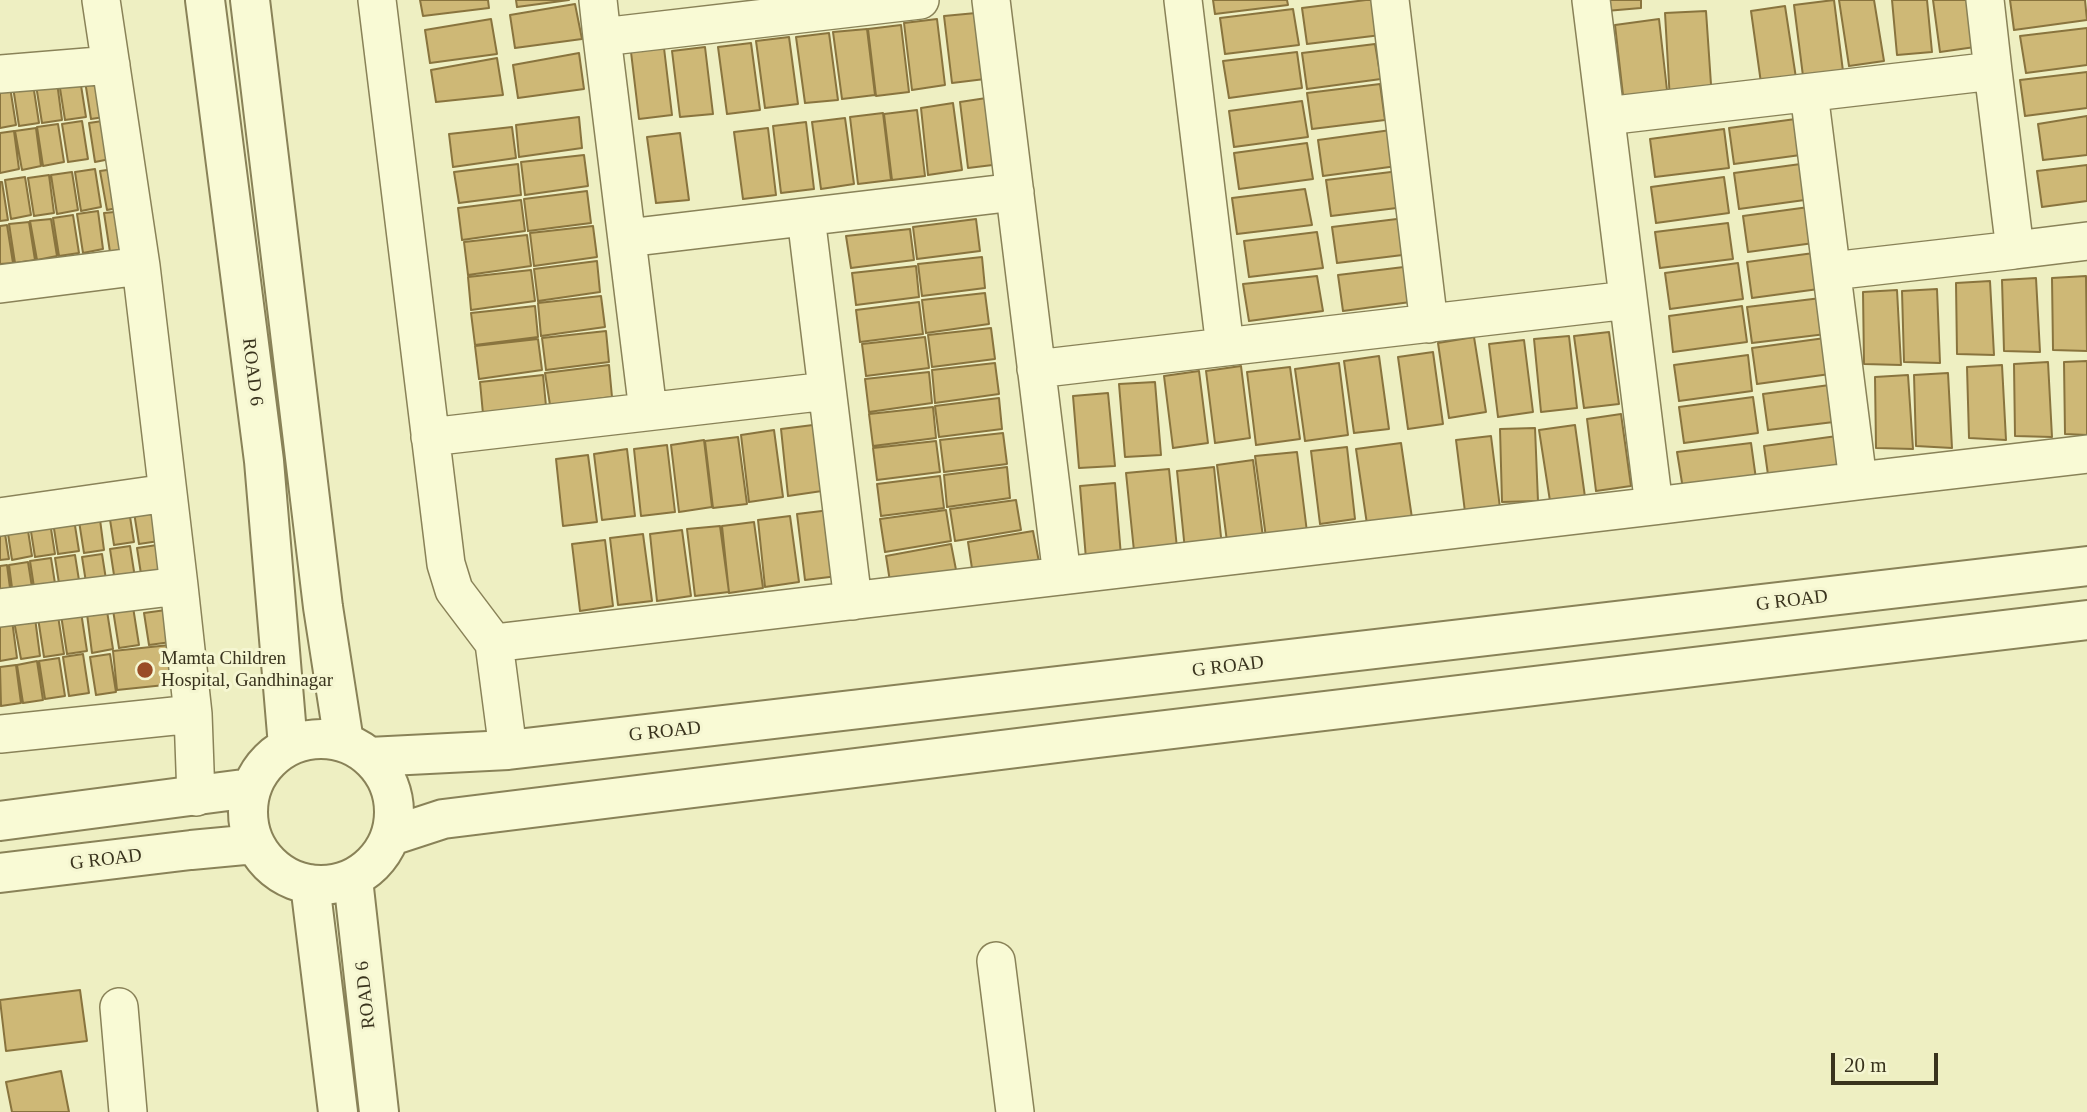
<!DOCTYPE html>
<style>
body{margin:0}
#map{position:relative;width:2087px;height:1112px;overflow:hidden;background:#eeefc2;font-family:"Times New Roman",serif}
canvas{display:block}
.scale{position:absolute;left:1831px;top:1053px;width:107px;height:32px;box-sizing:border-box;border:4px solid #39331d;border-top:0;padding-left:9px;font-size:21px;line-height:24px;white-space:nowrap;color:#39331d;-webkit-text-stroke:5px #f5f6d1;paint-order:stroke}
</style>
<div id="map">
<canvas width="2087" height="1112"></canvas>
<div class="scale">20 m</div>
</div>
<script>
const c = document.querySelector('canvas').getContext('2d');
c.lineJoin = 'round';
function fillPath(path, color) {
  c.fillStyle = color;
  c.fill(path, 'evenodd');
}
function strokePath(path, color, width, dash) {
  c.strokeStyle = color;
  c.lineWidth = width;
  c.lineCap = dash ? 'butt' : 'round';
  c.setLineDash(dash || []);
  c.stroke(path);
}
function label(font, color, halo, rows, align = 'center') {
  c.font = font + ' "Times New Roman",serif';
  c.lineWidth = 6;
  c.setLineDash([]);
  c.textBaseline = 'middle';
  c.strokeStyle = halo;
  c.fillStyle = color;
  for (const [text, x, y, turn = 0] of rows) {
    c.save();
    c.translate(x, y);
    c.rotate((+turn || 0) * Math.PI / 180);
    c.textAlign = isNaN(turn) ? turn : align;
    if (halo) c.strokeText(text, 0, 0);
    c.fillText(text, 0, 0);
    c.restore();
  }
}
const building = new Path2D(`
 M420,0H488L489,8L423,16Z
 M516,0H569L517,7Z
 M1213,0H1287L1288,5L1215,14Z
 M1366,0H1375L1381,35L1307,44L1302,8Z
 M1605,0H1641V8L1606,11Z
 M1834,0L1844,79L1804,84L1794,5Z
 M1839,0H1874L1884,61L1849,66Z
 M1892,0H1927L1932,52L1897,55Z
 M1933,0H1969L1975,47L1940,52Z
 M2010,0H2085L2087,20L2014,30Z
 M575,4L582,39L515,48L510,15Z
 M1785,6L1796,78L1761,83L1751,11Z
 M1293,9L1299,45L1225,54L1220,18Z
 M1706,11L1712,99L1670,101L1665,13Z
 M976,13L985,79L952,83L944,16Z
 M491,19L497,54L430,63L425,30Z
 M937,19L945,85L912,90L904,23Z
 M1659,19L1668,99L1624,104L1615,25Z
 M901,25L909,92L876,96L868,29Z
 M2087,28V65L2026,73L2020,36Z
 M867,29L875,95L842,99L833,32Z
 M829,33L838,100L805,103L796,37Z
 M789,37L798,104L765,108L756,41Z
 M751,43L760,110L727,114L718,47Z
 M1375,44L1381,79L1307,89L1302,53Z
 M705,47L713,114L680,117L672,51Z
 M664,48L672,115L639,119L631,52Z
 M1297,52L1302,88L1229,98L1223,61Z
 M579,53L584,89L518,98L513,65Z
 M497,58L503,95L436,102L431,70Z
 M2087,72V108L2025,116L2020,80Z
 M106,78L111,116L91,119L85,81Z
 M80,79L86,117L65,120L59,82Z
 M57,82L62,120L42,123L36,85Z
 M33,84L39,123L19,126L13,87Z
 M1380,84L1385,120L1312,129L1307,93Z
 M10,87L16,125L0,128V88Z
 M993,97L1001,164L968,168L960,102Z
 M1302,101L1308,137L1234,147L1229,111Z
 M953,103L962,170L928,175L921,108Z
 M917,110L925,176L892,180L884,114Z
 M883,113L891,180L858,184L850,117Z
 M2087,116V155L2043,160L2038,124Z
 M579,117L582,148L519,157L516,125Z
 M845,118L854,184L821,189L812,122Z
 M1803,118L1808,154L1734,164L1729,128Z
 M109,120L115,158L95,162L89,123Z
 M82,121L88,159L68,162L62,124Z
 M806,122L814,189L781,193L773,126Z
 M58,124L64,162L43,166L37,127Z
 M512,127L516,158L453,167L449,134Z
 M36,128L41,166L22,170L15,131Z
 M768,128L776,195L743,199L734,132Z
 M1724,129L1729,168L1655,177L1650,139Z
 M1391,130L1397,166L1323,176L1318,140Z
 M14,131L19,169L0,173V133Z
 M680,133L689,200L656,203L647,137Z
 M1307,143L1313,179L1239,189L1234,153Z
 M584,155L588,186L525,195L521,162Z
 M1808,163L1812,199L1739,209L1734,173Z
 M518,164L521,195L459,203L454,172Z
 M2087,165V201L2042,207L2037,171Z
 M121,168L127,206L107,210L100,171Z
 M95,169L101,207L81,211L75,172Z
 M1399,171L1405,207L1331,216L1326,180Z
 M72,172L78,210L57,214L51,175Z
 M49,175L54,213L34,216L28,178Z
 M25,177L31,215L11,219L5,180Z
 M1724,177L1729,213L1656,223L1651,187Z
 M0,182H2L8,220L0,221Z
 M1305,189L1312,225L1237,234L1232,198Z
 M587,191L591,223L528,231L524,199Z
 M521,200L525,231L462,240L458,208Z
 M1816,206L1821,242L1748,252L1743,216Z
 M98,211L103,249L83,253L77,214Z
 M125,211L130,248L110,252L104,213Z
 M73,215L79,253L59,256L53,218Z
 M1405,218L1411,254L1337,263L1332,227Z
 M51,219L57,256L37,260L30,221Z
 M976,219L980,251L917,259L913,227Z
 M29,222L35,260L15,263L9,224Z
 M1728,223L1733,259L1660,268L1655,232Z
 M7,225L13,263L0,264V226Z
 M593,226L597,257L534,266L530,233Z
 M910,229L914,260L851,268L846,236Z
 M1317,232L1323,268L1249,277L1244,241Z
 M527,235L531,266L468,275L464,242Z
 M1821,252L1826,288L1752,298L1747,262Z
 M982,257L985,288L922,296L918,264Z
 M597,261L600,292L538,301L534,269Z
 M1738,263L1743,299L1670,309L1665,273Z
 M916,266L919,297L856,305L852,273Z
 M1412,266L1418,301L1343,311L1338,275Z
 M531,270L535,301L471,310L468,277Z
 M1317,276L1323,311L1249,321L1243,284Z
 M2086,276L2087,351L2053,350L2052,278Z
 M2036,278L2040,352L2004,351L2002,280Z
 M1990,281L1994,355L1957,354L1956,283Z
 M1937,289L1940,363L1904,362L1902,291Z
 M1897,290L1901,365L1864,364L1863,292Z
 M985,293L989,324L926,333L922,300Z
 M601,296L605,327L541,336L538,303Z
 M1821,298L1826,334L1752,343L1747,307Z
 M919,302L923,334L860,342L856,310Z
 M535,306L538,337L475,345L471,313Z
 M1742,306L1747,342L1673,352L1669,316Z
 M991,328L995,359L932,367L928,335Z
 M606,331L609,362L546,370L542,338Z
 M1609,332L1619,404L1584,408L1574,336Z
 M1569,336L1577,408L1541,412L1534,339Z
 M925,337L929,368L866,376L862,344Z
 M1474,337L1486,412L1449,418L1438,343Z
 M1825,338L1830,374L1757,384L1752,348Z
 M538,339L542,370L479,379L475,346Z
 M1524,340L1533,412L1498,417L1489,344Z
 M1433,352L1443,424L1408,429L1398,357Z
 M1748,355L1752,391L1679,401L1674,365Z
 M1379,356L1389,429L1354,433L1344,361Z
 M2087,361V435L2065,434L2064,362Z
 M2048,362L2052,437L2015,436L2014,364Z
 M995,363L999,394L935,403L932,370Z
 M1339,363L1348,435L1305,441L1295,369Z
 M609,365L612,397L550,405L545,373Z
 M2002,365L2006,440L1969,438L1967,367Z
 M1241,366L1250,438L1215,443L1206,371Z
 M1290,367L1300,439L1256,445L1247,372Z
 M1199,371L1208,443L1173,448L1164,376Z
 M929,372L932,403L869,412L865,379Z
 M1948,373L1952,448L1916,446L1914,375Z
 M543,375L546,406L483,414L480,382Z
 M1908,375L1913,449L1876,448L1875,377Z
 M1155,382L1161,455L1125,457L1119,384Z
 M1837,384L1842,421L1768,430L1763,394Z
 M1108,393L1115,466L1079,468L1073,396Z
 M1753,397L1758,433L1684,443L1679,407Z
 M999,398L1002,429L939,437L935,406Z
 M933,407L936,438L873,446L869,414Z
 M1621,414L1631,486L1596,491L1587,419Z
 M813,425L822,491L788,496L781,429Z
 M1575,425L1585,497L1550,501L1539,430Z
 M1535,428L1538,501L1502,502L1500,429Z
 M774,430L783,497L749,502L741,435Z
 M1003,433L1007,464L944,472L940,440Z
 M1491,436L1500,508L1465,512L1456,440Z
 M1837,436L1842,472L1769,482L1764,446Z
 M738,437L747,504L713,508L705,441Z
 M704,440L712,507L679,512L671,445Z
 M936,441L940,472L877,480L873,448Z
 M1401,443L1413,525L1368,531L1356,449Z
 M1751,443L1756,479L1683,489L1677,452Z
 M667,445L675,512L641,516L634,449Z
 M1347,447L1355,519L1320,524L1311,451Z
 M627,449L635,516L602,520L594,454Z
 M1297,452L1308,540L1267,545L1255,456Z
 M588,455L597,522L563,526L556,459Z
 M1253,460L1264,545L1228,549L1217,465Z
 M1007,467L1010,498L947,507L944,475Z
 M1214,467L1222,547L1185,550L1177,471Z
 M1169,469L1177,548L1134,551L1126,473Z
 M940,476L944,508L881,516L877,484Z
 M1115,483L1121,556L1086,559L1080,486Z
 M1016,500L1021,530L955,541L950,509Z
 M154,503L159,541L139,544L133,506Z
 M128,504L134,542L114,545L108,507Z
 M830,510L838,576L805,580L797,514Z
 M946,510L951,541L885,552L880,519Z
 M99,512L104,550L84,553L78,515Z
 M73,513L79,551L58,554L52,516Z
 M49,516L55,554L35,557L29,519Z
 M790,516L799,582L765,587L758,520Z
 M26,518L32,556L12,560L6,521Z
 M0,521H3L9,559L0,560Z
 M754,522L763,588L729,593L722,526Z
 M720,526L729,592L695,596L687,529Z
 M682,530L691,596L657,601L650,534Z
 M1033,531L1040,567L973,575L968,542Z
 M643,534L652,601L618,605L610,538Z
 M605,540L613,606L580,611L572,544Z
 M951,544L958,580L891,588L886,556Z
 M157,545L163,583L143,587L137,548Z
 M130,546L136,584L116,588L110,549Z
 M102,554L108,592L88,595L82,557Z
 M75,555L81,593L61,596L55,558Z
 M51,558L57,596L36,600L30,561Z
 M28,562L34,600L14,603L9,565Z
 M7,565L12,603L0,605V566Z
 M133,607L139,645L119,648L113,610Z
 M173,609L178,641L149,645L144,613Z
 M107,611L113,649L92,653L87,614Z
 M81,612L87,651L67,654L61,615Z
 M58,616L64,654L44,657L38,618Z
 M35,618L40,656L21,659L14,621Z
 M12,620L17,658L0,661V622Z
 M179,644L184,683L117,690L113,651Z
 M83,654L89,693L69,696L63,657Z
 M110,654L116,692L96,695L90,657Z
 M59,658L65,696L45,699L39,661Z
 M37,661L43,700L23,703L17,665Z
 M16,665L21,703L1,706L0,667Z
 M80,990L87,1041L6,1051L0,1000Z
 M61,1071L69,1112H12L6,1082Z`);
const minor = new Path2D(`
 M101,0L141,266L179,586L193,714L196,797
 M377,0L446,564L454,590L494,643L508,750
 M598,0L602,37
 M991,0L1062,576
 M1183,0L1225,347
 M1390,0L1429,324
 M1985,0L1993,71
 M0,74L111,65
 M1809,93L1858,481L2087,454
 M1606,116L1993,71L2015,250L1832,271
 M806,217L853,601
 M627,238L1015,192
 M2015,250L2087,241
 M0,284L141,266
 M1036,369L1628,300
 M648,411L602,37L920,0
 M430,437L827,391
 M1654,506L1858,481
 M0,517L167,493
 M0,608L179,586
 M494,643L1654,506L1591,0
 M0,734L193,714
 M996,961L1015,1112
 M119,1007L128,1112`);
const tertiary = new Path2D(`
 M205,0L264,461L288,746
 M250,0L323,607L344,742
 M248 812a73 73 0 1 1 146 0a73 73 0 1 1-146 0Z
 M369,757L508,750L2087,566
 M0,821L251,788
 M391,836L443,819L1098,738L2087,620
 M0,873L191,850L255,844
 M353,879L379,1112
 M310,884L338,1112`);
const markers = [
 [145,670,9,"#9a4c27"]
];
const streetNames = [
 ["ROAD 6",252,372,83],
 ["G ROAD",1792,601,-7],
 ["G ROAD",1228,667,-7],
 ["G ROAD",665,732,-6],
 ["G ROAD",106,860,-7],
 ["ROAD 6",366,995,-96]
];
const poiNames = [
 ["Mamta Children",161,659],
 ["Hospital, Gandhinagar",161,681]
];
fillPath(building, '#ceb876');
strokePath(building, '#89743e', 2);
strokePath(minor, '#898258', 40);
strokePath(tertiary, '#898258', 42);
strokePath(minor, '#f9fad5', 37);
strokePath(tertiary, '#f9fad5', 38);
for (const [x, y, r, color] of markers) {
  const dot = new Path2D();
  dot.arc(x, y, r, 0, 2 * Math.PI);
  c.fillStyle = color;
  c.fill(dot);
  strokePath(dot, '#f5f6d1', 2.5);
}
label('19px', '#39331d', '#f5f6d1', streetNames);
label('19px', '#39331d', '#f5f6d1', poiNames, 'left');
</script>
